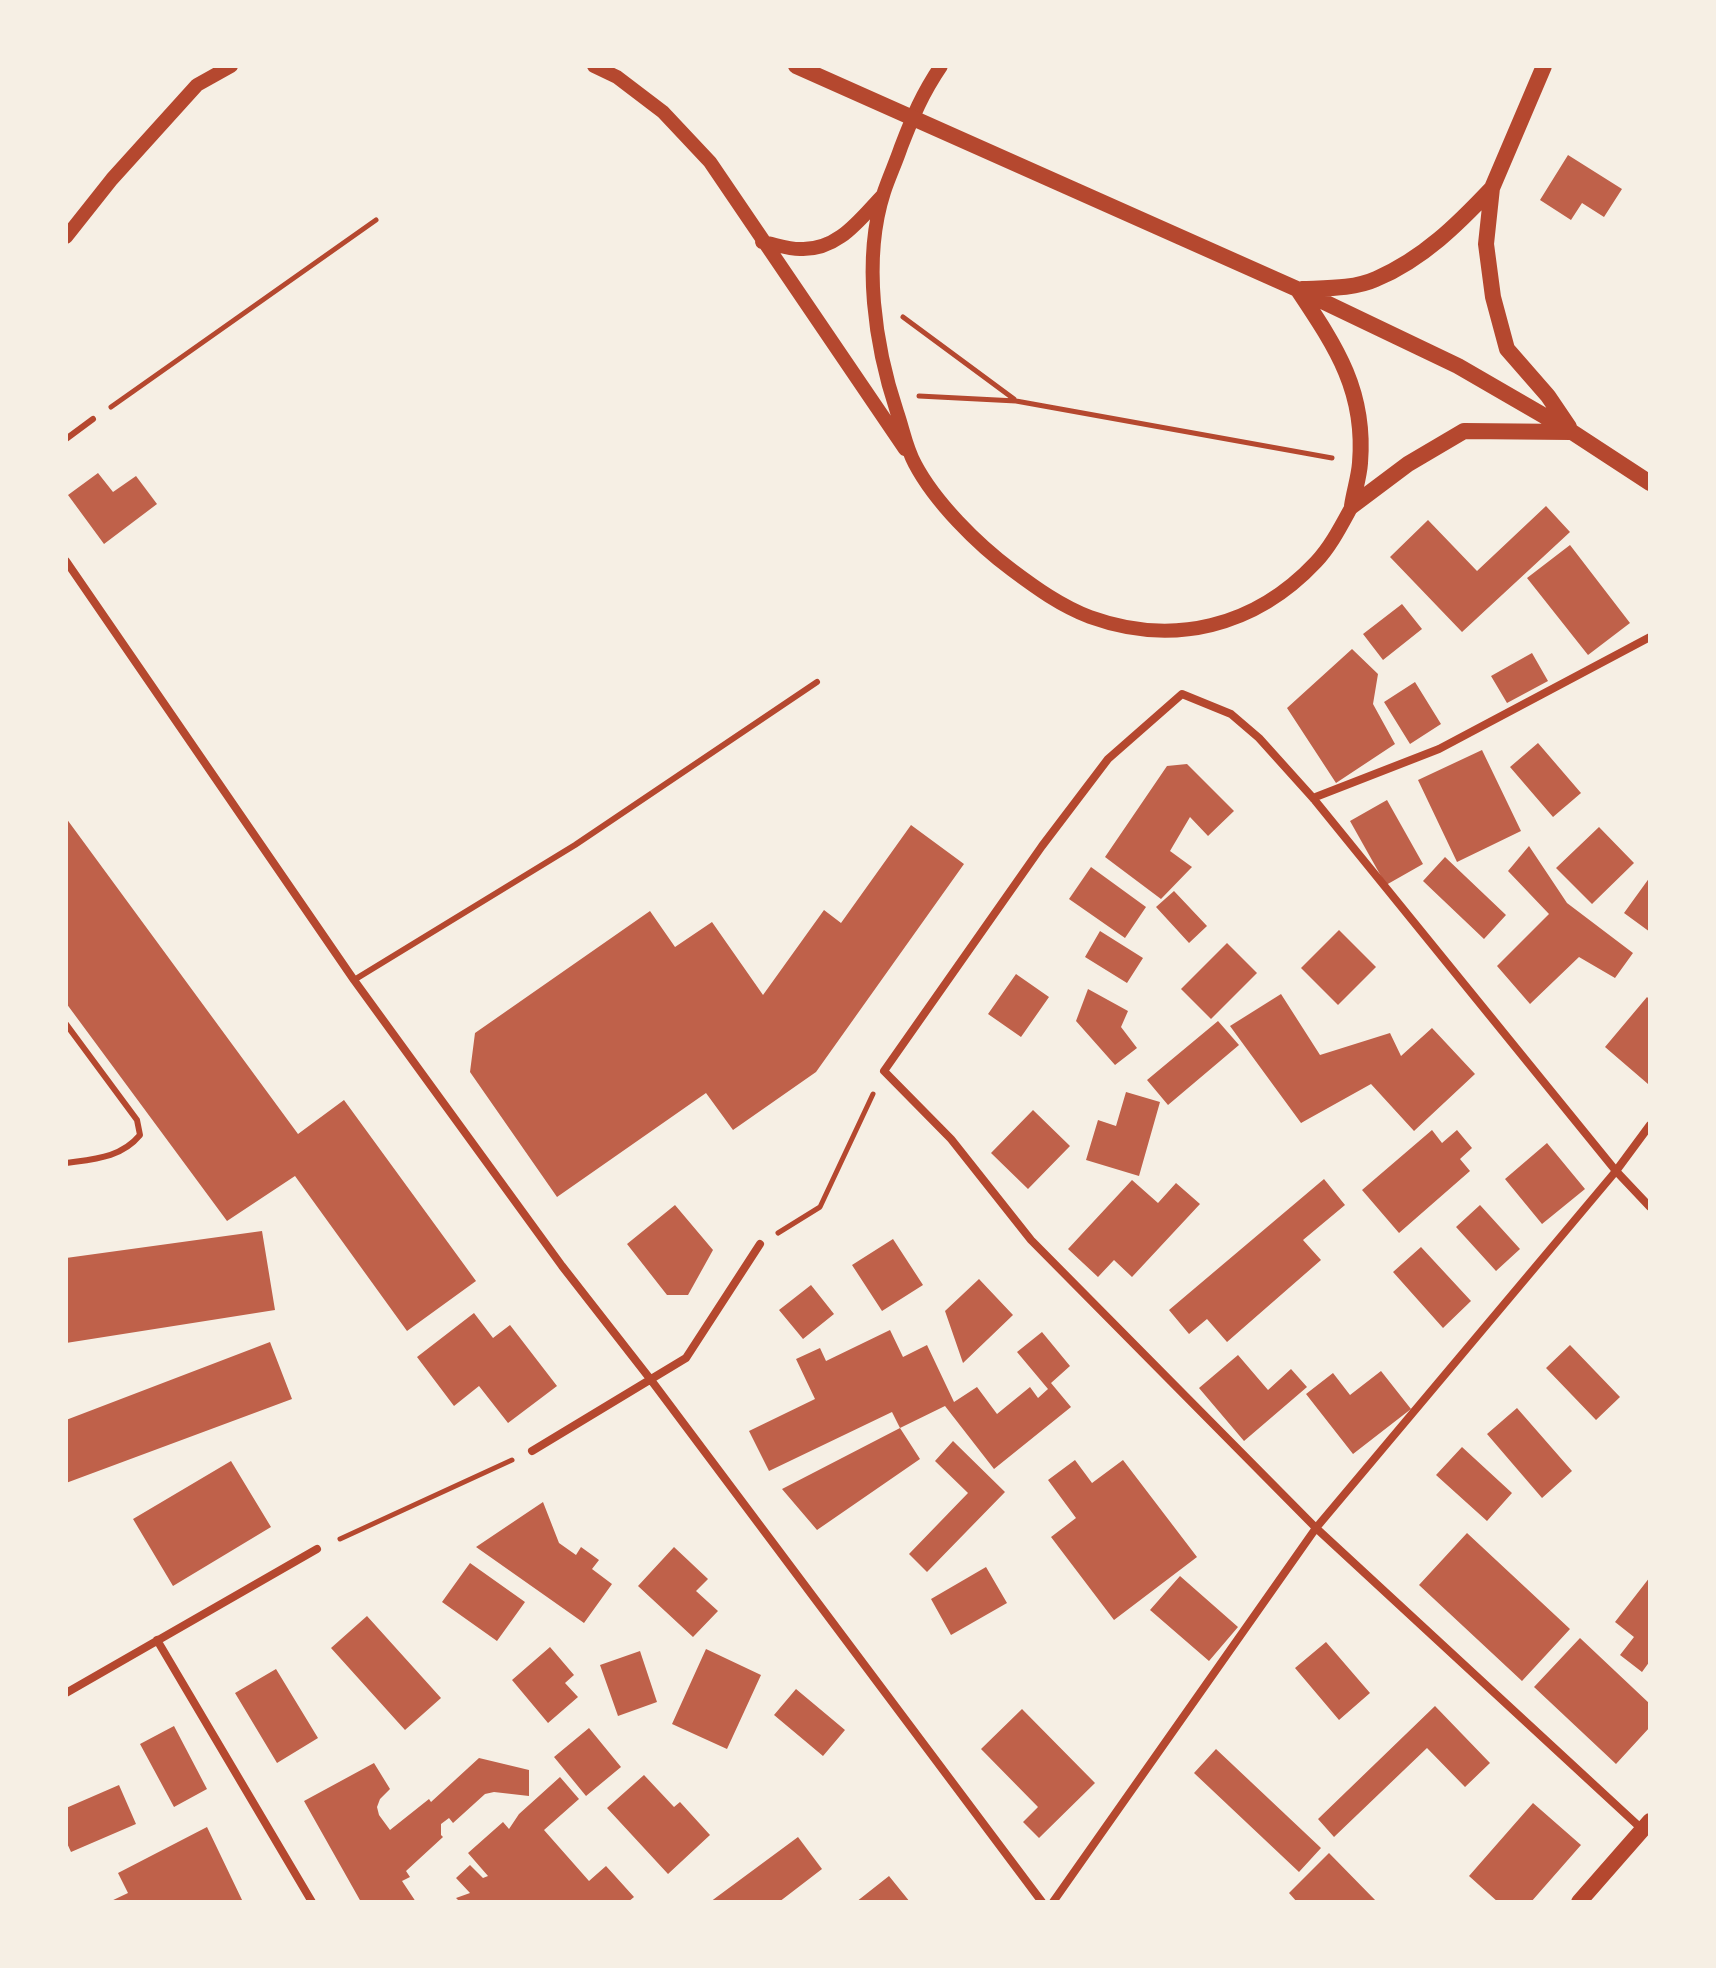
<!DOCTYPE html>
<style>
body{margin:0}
#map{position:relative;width:1716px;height:1968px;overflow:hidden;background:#f6efe4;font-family:"IBM Plex Serif",serif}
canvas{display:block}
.frame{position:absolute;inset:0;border:68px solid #f6efe4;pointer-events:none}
</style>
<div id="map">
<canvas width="1716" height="1968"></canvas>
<div class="frame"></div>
</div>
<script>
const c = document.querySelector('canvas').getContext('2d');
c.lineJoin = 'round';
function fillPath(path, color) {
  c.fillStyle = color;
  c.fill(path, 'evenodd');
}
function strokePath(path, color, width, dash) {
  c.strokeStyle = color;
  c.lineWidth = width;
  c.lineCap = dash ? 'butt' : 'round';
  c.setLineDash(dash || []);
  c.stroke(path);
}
const building = new Path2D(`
 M1568,155L1622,189L1604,217L1582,203L1571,220L1540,200Z
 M98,473L113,492L136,476L157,504L104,544L68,495Z
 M1546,506L1570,532L1462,632L1390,557L1428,520L1477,571Z
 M1570,545L1630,623L1588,655L1527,578Z
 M1402,604L1422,629L1383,660L1363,634Z
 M1352,649L1378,674L1373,704L1395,744L1336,783L1287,708Z
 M1532,653L1548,681L1507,703L1491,676Z
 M1415,682L1441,724L1410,744L1384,702Z
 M1538,743L1581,793L1553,817L1510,767Z
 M1482,750L1521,831L1457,862L1418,780Z
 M1187,764L1234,811L1208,836L1190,817L1170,851L1192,867L1161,899L1105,857L1167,766Z
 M1387,800L1423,864L1386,885L1350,821Z
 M66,818L298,1134L344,1100L476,1281L407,1331L295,1176L227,1221L66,1003Z
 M911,825L964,864L816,1072L733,1130L706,1093L557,1197L470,1072L475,1033L650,911L675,947L712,922L763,995L824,910L841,923Z
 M1599,827L1634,863L1592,904L1556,868Z
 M1529,846L1567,903L1633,953L1615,978L1579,957L1530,1004L1497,966L1549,914L1508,871Z
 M1445,857L1506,915L1484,939L1423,881Z
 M1091,867L1146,907L1125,938L1069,899Z
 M1650,877V932L1624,913Z
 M1174,891L1207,926L1189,943L1156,907Z
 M1339,930L1376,967L1338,1005L1301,968Z
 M1100,931L1143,958L1127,983L1085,957Z
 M1227,943L1257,973L1211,1019L1181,989Z
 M1016,974L1049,997L1021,1037L988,1014Z
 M1088,989L1128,1011L1121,1027L1137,1048L1115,1065L1076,1021Z
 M1281,994L1320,1055L1390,1033L1401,1056L1432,1028L1475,1074L1414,1131L1371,1084L1301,1123L1230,1026Z
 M1647,997L1650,1000L1648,1084L1605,1047Z
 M1218,1021L1239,1045L1168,1105L1147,1080Z
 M1126,1092L1160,1102L1139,1176L1086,1160L1098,1120L1116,1126Z
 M1033,1110L1070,1146L1028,1189L991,1153Z
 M1432,1130L1442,1143L1457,1130L1472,1148L1460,1159L1470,1171L1399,1233L1362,1190Z
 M1547,1143L1585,1189L1542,1224L1505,1179Z
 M1324,1179L1345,1205L1303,1240L1321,1260L1227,1342L1207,1319L1189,1334L1169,1310Z
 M1132,1180L1158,1203L1176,1183L1200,1204L1132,1277L1114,1260L1098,1277L1068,1249Z
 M675,1205L713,1250L688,1295H667L627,1244Z
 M1480,1205L1520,1249L1496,1271L1456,1227Z
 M262,1231L275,1310L66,1343V1258Z
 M893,1239L923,1285L882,1311L852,1265Z
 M1421,1247L1471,1301L1443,1328L1393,1272Z
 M979,1279L1013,1315L963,1363L945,1311Z
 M811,1285L834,1314L803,1339L779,1310Z
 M474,1313L493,1338L510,1325L557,1386L508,1423L479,1386L454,1406L417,1357Z
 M890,1330L903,1357L927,1345L954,1402L977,1387L997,1414L1030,1387L1038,1398L1048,1389L1017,1352L1042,1332L1070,1366L1051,1383L1071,1407L994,1469L945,1406L900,1428L892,1412L769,1471L749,1431L815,1399L796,1359L820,1348L826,1361Z
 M270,1342L292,1399L66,1483V1420Z
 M1570,1345L1620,1397L1596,1420L1546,1368Z
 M1238,1355L1268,1390L1291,1369L1307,1387L1244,1441L1199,1388Z
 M1381,1371L1411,1409L1353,1454L1306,1394L1333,1373L1350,1395Z
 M1517,1408L1572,1471L1542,1498L1487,1434Z
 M900,1428L920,1459L817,1530L782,1489Z
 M953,1441L1005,1492L927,1572L909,1554L968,1493L935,1461Z
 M1462,1447L1512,1493L1487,1521L1436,1475Z
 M1075,1460L1092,1483L1123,1460L1197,1557L1114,1620L1051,1537L1076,1518L1048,1480Z
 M231,1461L271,1527L173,1586L133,1519Z
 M543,1502L559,1543L576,1555L581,1547L599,1560L592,1569L612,1584L584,1623L476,1547Z
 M1467,1533L1570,1629L1522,1681L1419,1585Z
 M674,1547L708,1579L696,1591L718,1611L693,1637L638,1586Z
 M470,1563L525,1602L497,1641L442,1602Z
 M986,1567L1007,1603L951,1635L931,1599Z
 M1180,1576L1238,1627L1209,1661L1150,1610Z
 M1650,1577V1661L1642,1672L1620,1655L1634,1637L1615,1622Z
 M367,1616L441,1698L405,1730L331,1648Z
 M1580,1638L1650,1704V1727L1616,1764L1534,1687Z
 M1326,1642L1370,1693L1339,1720L1295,1668Z
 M550,1647L574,1675L565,1683L578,1697L548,1723L512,1680Z
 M706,1649L761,1675L727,1749L672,1724Z
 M640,1651L657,1702L618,1716L600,1665Z
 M276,1669L318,1738L277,1763L235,1693Z
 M796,1689L845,1730L823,1756L774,1715Z
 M1435,1706L1490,1763L1465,1787L1427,1748L1334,1837L1318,1819Z
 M1022,1709L1095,1783L1039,1838L1023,1822L1038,1807L981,1749Z
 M174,1726L207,1789L174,1807L140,1744Z
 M589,1728L621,1767L586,1796L554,1757Z
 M1216,1749L1321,1848L1299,1872L1194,1773Z
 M479,1758L529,1770V1796L494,1792L485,1794L453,1823L449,1818L441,1824V1835L443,1837L406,1871L410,1877L402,1881L416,1902H361L304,1801L374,1763L390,1789L380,1799L377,1807L379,1815L390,1830L429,1799L431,1802Z
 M644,1775L674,1807L680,1802L710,1835L668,1874L607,1808Z
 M560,1777L579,1799L544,1830L589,1881L606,1866L634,1897L628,1902H460L456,1898L470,1893L456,1878L470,1865L483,1878L488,1876L468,1853L503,1822L509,1829L519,1814Z
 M119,1785L136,1824L71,1852L66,1841V1808Z
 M1533,1803L1581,1845L1531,1902H1498L1469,1876Z
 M207,1827L243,1902H109L128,1893L118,1873Z
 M798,1837L822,1869L779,1902H710Z
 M1329,1853L1377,1902H1297L1289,1893Z
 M889,1876L910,1902H856Z`);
const path = new Path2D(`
 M903,317L1014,399
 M919,396L1016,401L1332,458
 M111,407L376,220
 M778,1233L820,1207L873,1094
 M340,1539L512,1460`);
const service = new Path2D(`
 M66,439L93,419
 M354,980L575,845L817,682
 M66,1024L137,1120L140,1135C121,1158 94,1159 66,1163`);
const minor = new Path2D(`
 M66,561L354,980L562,1266L651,1380L1042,1902
 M1313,798L1439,749L1650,637
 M532,1451L686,1358L760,1244
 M157,1640L312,1902
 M66,1693L317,1549
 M1644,1831L1316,1528L1031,1240L951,1139L884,1071L1042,846L1108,759L1182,694L1231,714L1259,738L1313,798L1616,1171L1650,1207
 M1053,1902L1316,1528L1616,1171L1650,1125`);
const tertiary = new Path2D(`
 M594,66L617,77L663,112L710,162L905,449
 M941,66C922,94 913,116 901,147C896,162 889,177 884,192C862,260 875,346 897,412C903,429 906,448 915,464C935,502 977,544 1012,570C1036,588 1061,606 1090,617C1173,647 1255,627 1316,562C1331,546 1341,526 1352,506
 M66,237L112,179L197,85L231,66
 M762,242C774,244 788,249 800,249C838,251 860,219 883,195`);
const secondary = new Path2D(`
 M796,66L1297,289L1458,366L1572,432L1650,483
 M1544,66L1492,188L1486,244L1493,297L1507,349L1548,396L1569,427
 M1302,289C1326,288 1354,289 1376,279C1423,259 1458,224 1492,188
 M1298,290C1336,347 1366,391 1360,463C1359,477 1354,492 1352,506
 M1352,506L1408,464L1464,431L1571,432
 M1579,1902L1650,1821`);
fillPath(building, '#bf614a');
strokePath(path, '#b5482f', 5);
strokePath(service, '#b5482f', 6);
strokePath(minor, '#b5482f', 8);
strokePath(tertiary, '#b5482f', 14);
strokePath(secondary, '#b5482f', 16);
</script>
